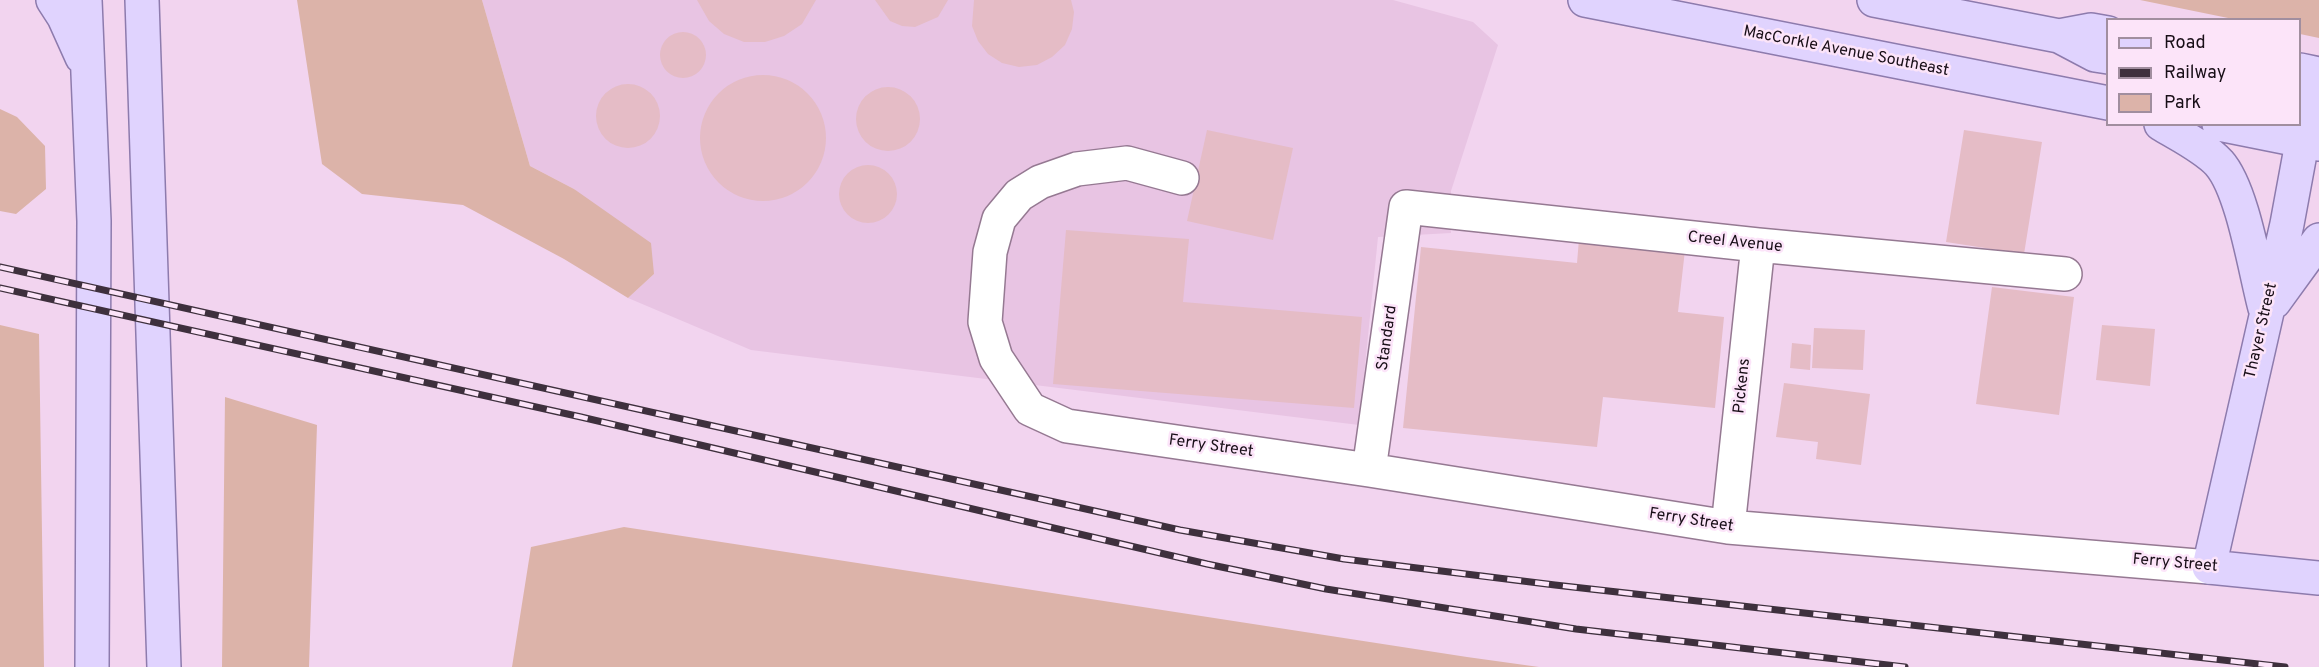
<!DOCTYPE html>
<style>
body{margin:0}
#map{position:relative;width:2319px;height:667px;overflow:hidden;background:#f2d4ef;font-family:Overpass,sans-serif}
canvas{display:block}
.legend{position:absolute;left:2106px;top:18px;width:195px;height:108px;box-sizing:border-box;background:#fce4f9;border:2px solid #a18e9f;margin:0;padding:8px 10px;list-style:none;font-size:18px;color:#180e17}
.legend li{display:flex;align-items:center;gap:12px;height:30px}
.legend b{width:30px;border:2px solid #a18e9f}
</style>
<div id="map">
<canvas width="2319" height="667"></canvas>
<ul class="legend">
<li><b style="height:8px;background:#e0d3fe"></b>Road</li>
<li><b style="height:8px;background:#3e303d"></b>Railway</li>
<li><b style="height:16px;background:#dcb3a9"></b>Park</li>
</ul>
</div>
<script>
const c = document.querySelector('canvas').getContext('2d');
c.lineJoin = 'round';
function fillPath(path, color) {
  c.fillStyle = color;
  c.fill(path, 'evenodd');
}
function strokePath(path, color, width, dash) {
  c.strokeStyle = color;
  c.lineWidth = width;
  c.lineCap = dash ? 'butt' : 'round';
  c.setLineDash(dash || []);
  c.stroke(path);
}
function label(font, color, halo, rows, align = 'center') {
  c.font = font + ' Overpass,sans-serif';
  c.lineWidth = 5;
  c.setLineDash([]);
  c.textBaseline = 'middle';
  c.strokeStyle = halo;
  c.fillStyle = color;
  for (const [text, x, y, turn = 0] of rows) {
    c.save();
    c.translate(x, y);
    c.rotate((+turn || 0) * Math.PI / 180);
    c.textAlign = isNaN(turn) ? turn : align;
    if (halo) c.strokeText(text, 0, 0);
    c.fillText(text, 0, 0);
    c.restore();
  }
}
const built = new Path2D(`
 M482,0H1393L1473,22L1498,45L1451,191V233L1378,237L1359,425L751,350L628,298L654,274L574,189L530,166Z`);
const green = new Path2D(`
 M297,0H482L530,166L574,189L651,243L654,274L628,298L564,259L463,205L362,194L322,164Z
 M2140,0H2319V38L2300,34V20L2233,19Z
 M0,109L17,117L45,146L46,189L16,214L0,211Z
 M0,325L39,334L44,667H0Z
 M225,397L317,425L309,667H222Z
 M624,527L1467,657L1539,667H512L531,547Z`);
const building = new Path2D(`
 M697,0H816L802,24L784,36L765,42H744L724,34L709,21Z
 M875,0H948L938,17L915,27L902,26L890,21Z
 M974,0H1071L1074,12L1072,29L1065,45L1052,57L1037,65L1019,67L1002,63L988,54L978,41L972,26Z
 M660 55a23 23 0 1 1 46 0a23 23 0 1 1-46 0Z
 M700 138a63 63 0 1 1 126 0a63 63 0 1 1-126 0Z
 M596 116a32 32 0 1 1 64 0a32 32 0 1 1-64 0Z
 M856 119a32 32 0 1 1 64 0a32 32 0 1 1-64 0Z
 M1207,130L1293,148L1273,240L1187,221Z
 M1964,130L2042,142L2024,254L1946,242Z
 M839 194a29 29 0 1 1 58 0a29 29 0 1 1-58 0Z
 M1066,230L1189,239L1183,302L1362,317L1354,408L1053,384Z
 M1579,239L1685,250L1678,312L1724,317L1715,408L1603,397L1597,447L1403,428L1421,247L1577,263Z
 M1992,287L2074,297L2059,415L1976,404Z
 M2102,325L2155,329L2150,386L2096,380Z
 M1814,328L1865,330L1863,370L1812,368Z
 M1792,343L1811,345L1810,370L1790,368Z
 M1784,383L1870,394L1861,465L1816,459L1818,442L1776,437Z`);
const minor = new Path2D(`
 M1182,178L1127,163L1077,169L1040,182L1019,195L999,219L990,252L985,322L996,358L1030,409L1067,426L1369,470L1728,527L2209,567
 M1369,470L1406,207L1758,245L2065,274
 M1728,527L1758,245`);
const major = new Path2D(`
 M53,0L64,17L82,57
 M85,0L94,221L92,667
 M142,0L164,667
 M1585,0L2108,103
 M1874,0L2059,36L2091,30L2108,33
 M2059,36L2095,55L2108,57
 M2300,70L2319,74
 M2311,94L2287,224L2209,567L2319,578
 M2161,124C2179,135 2204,147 2219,163C2243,190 2255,271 2265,308
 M2219,124L2319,144
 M2274,302L2319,240`);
const rail = new Path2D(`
 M0,267L1180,530L1344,559L1555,585L2285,667
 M0,288L581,417L1207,564L1326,589L1576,629L1905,667`);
const streetNames = [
 ["MacCorkle Avenue Southeast",1846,52,11],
 ["Creel Avenue",1735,243,6],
 ["Thayer Street",2262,331,-77],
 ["Standard",1388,338,-82],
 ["Pickens",1743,386,-84],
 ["Ferry Street",1211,447,8],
 ["Ferry Street",1691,521,9],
 ["Ferry Street",2175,564,5]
];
fillPath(built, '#e8c4e3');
fillPath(green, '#dcb3a9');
fillPath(building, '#e5bcc6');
strokePath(minor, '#957992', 36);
strokePath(major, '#8d7bad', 36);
strokePath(minor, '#fff', 33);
strokePath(major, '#e0d3fe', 33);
strokePath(rail, '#3e303d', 7);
strokePath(rail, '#fce4f9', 4.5, [14]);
label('16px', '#180e17', '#fce4f9', streetNames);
</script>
